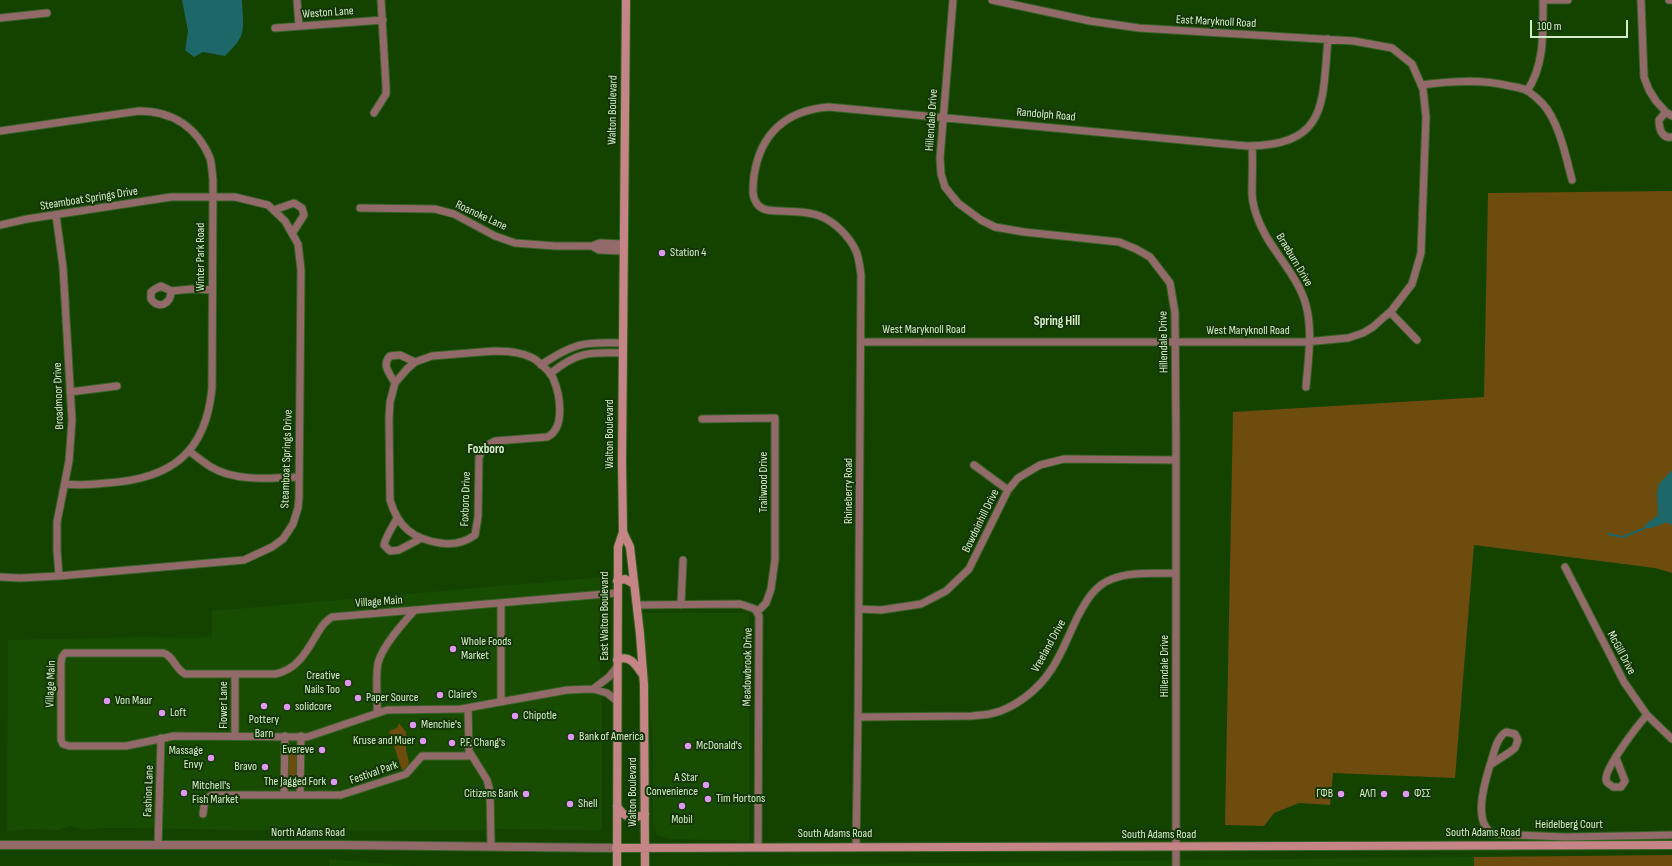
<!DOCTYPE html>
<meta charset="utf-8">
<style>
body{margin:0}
#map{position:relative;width:1672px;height:866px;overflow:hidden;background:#144300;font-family:"Sofia Sans Condensed",sans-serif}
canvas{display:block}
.scale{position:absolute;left:1530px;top:20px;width:98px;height:18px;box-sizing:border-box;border:2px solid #d3edcb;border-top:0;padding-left:5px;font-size:12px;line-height:14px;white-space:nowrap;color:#d3edcb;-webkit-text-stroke:3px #143606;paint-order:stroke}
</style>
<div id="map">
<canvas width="1672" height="866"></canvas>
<div class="scale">100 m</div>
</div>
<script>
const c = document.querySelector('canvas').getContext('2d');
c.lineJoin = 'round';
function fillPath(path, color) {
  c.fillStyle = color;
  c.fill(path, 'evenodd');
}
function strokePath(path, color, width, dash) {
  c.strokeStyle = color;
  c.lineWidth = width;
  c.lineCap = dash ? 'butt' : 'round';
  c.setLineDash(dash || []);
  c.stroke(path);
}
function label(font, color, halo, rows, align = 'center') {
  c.font = font + ' "Sofia Sans Condensed",sans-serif';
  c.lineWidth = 4;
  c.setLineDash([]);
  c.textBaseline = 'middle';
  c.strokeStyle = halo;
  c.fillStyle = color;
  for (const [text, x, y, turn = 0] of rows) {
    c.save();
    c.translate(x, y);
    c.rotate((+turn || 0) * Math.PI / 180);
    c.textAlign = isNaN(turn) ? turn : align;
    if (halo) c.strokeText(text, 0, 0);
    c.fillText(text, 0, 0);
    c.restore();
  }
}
const built = new Path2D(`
 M593,578H601L599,642L602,706V830L495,829L477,830L298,831L131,828H101L85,830L71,826L58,830L28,829L7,831L8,640L142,637L200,638L212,636V611Z
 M642,613H749V841L668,839L656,834L653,824V752L647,662Z
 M1672,855V866H660L1383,858Z
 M329,859L413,866H329Z`);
const green = new Path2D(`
 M1672,191V573L1655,568L1474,545L1455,778L1333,773L1330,805L1299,803L1274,813L1264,826L1225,825L1233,412L1484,397L1488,193Z
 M399,723L406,732V751L409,762L408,766L404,770H402L389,731L397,728Z
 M288,749H298V785H287Z
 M1672,855V866H1474V857Z`);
const water = new Path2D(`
 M182,0H242C243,30 248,34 225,56L203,52L194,57L185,50L188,31Z
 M1672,470V526L1668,522L1651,528H1645V525L1658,515L1657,492L1659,484Z`);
const stream = new Path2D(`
 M1608,534L1623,537L1645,528`);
const minor = new Path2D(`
 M297,0L299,25
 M953,0L940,158L941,174L945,187L958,203L981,220L995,227L1024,232L1119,242L1136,249L1150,257L1170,283L1175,313L1176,436V866
 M1543,0H1568
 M1641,0L1644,77L1649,90L1656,101L1666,112L1672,116
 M1669,0H1672
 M0,18L47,13
 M275,28L383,20
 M1421,85C1451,81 1481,79 1510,86C1515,87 1523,88 1528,91C1532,94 1538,99 1542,103C1559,121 1566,157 1572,180
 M1527,91C1545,65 1543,30 1543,0
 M1666,112L1659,120C1659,129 1662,139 1672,137
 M374,113L386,94V87L381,0
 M0,131L139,111C172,111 197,127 210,158C212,165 212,173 213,180L212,388C206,453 171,479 107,483C93,484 79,486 65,484
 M1252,146C1253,162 1252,178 1252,194C1253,213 1264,235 1275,250C1287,268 1300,284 1306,305C1313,331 1308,361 1306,387
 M360,208L435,209L454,214L495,236L515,243L555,246H592L600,243L623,244
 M274,210L294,203L302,208L304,215L293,232
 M56,215L63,267L72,420L69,461L57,522V550L59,576
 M0,225L27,219L171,197H235L268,205L285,221L298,244L301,270L299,498L298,508L293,524L283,539L272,547L244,560L59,576L20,578L0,577
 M592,246L599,250L623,251
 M171,291C171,304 159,310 151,299V292L155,289L161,286L171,291L192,289L212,290
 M1390,312L1417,340
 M861,342H1305L1348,338L1363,333L1373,327L1392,310L1412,284L1421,253L1426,117L1423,89L1412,64L1392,48L1354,41L1139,28L1090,21L992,0
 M494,351C508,351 524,352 536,360C541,364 550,372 553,378C560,394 566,428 547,437L495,441L484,447L479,457L478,517L475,535C464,543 453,545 440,543C413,539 398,527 390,500L389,419L390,402L395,383L407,369L415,362L432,356Z
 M541,365C574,343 583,342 622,343
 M550,374C576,352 589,352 622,353
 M395,383C390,374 381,365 390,356L400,355L415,362
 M70,392L117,386
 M702,419L775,418V559L771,589L766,603L757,612
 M189,451C196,456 203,462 211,467C236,482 271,478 299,477
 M974,465L1008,490
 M397,518C393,527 386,535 384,545L390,551L399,550L420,539
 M1565,567L1624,682L1647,715L1672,739
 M617,593L332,617C325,621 321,627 317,634C307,651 297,670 275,674H185C175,669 173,655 163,653H65L62,657L61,663V740L63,744L69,746H126L174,736L307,737L387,710L461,709L567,690L593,689L607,693L617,701
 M501,603V702
 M637,605L740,604L755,609L759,616L758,846
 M681,605L683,560
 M859,609L881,610L921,604L946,591L969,569L1008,490L1018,478L1040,465L1064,459L1176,460
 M593,689L609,677L617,667
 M468,708L469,751L487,780L490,791L491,845
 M377,713C378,697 375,679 378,663C383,645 403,623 415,610
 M858,717L972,716C978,715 985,715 990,714C1014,709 1038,690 1051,670C1062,654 1069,634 1078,616C1086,601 1095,585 1112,579C1131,571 1156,574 1175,573
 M235,736V675
 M1616,758L1625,781L1621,787H1613L1609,784C1607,782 1606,782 1606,779C1606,766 1638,725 1647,715
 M1490,765L1510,752L1515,748L1518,740L1515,734L1506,732C1496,738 1494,754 1490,765C1485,782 1472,822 1493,834L1565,837L1672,835
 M284,795L285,736
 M300,795L301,736
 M203,814L205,799L212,795H341L406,774L422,756H472
 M158,845L161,738
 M856,847L858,717L861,275C860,268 859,258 856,251C849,236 835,222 820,216C808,211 793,212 781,211C773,211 763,211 758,205C751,197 753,186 754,176C760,134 786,110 829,107L1247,146C1328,145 1322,104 1328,39`);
const tertiary = new Path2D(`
 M0,845H342L616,848`);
const secondary = new Path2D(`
 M626,0L622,461L623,532L630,547L640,634L644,685L645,866
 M617,581L625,579L634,584
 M617,660C630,654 636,665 643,675
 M617,806C624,818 633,820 645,814
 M616,848L1672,845
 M617,866L618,547L623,532`);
const markers = [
 [662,253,4,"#de98f2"],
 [453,649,4,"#de98f2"],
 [348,683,4,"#de98f2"],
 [440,695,4,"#de98f2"],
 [358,698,4,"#de98f2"],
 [107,701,4,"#de98f2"],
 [264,706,4,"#de98f2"],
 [287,707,4,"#de98f2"],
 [162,713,4,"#de98f2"],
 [515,716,4,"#de98f2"],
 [413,725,4,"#de98f2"],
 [571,737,4,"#de98f2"],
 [423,741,4,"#de98f2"],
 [452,743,4,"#de98f2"],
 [688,746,4,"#de98f2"],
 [322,750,4,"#de98f2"],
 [211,758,4,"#de98f2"],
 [265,767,4,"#de98f2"],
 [334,782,4,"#de98f2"],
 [706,785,4,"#de98f2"],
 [184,793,4,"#de98f2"],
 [526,794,4,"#de98f2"],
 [1341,794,4,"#de98f2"],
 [1384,794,4,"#de98f2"],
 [1406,794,4,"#de98f2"],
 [708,799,4,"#de98f2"],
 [570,804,4,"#de98f2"],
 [682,806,4,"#de98f2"]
];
const streetNames = [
 ["Weston Lane",328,13,-4],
 ["East Maryknoll Road",1216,22,3],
 ["Walton Boulevard",613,110,-89],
 ["Randolph Road",1046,115,5],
 ["Hillendale Drive",932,120,-86],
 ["Steamboat Springs Drive",89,199,-9],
 ["Roanoke Lane",481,216,25],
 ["Winter Park Road",201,257,-90],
 ["Braeburn Drive",1294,260,59],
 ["West Maryknoll Road",924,330],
 ["West Maryknoll Road",1248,331],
 ["Hillendale Drive",1164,342,-91],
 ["Broadmoor Drive",59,396,-92],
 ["Walton Boulevard",610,434,-90],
 ["Steamboat Springs Drive",287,459,-88],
 ["Trailwood Drive",764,482,-90],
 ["Rhineberry Road",849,491,-90],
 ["Foxboro Drive",466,499,-88],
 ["Bowdoinhill Drive",981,521,-64],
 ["Village Main",379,602,-4],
 ["East Walton Boulevard",605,616,-90],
 ["Vreeland Drive",1049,646,-61],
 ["McGill Drive",1621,653,62],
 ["Hillendale Drive",1165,666,-90],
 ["Meadowbrook Drive",748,667,-89],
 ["Village Main",51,684,-88],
 ["Flower Lane",224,705,-90],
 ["Festival Park",374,773,-19],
 ["Fashion Lane",149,791,-88],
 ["Walton Boulevard",633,792,-90],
 ["Heidelberg Court",1569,825],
 ["North Adams Road",308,833],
 ["South Adams Road",1483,833],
 ["South Adams Road",835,834],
 ["South Adams Road",1159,835]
];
const poiNames = [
 ["Station 4",670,253],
 ["Whole Foods",461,642],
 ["Market",461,656],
 ["Creative",340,676,"right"],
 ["Nails Too",340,690,"right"],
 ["Claire's",448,695],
 ["Paper Source",366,698],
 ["Von Maur",115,701],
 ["solidcore",295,707],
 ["Loft",170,713],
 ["Chipotle",523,716],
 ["Pottery",264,720,"center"],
 ["Barn",264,734,"center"],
 ["Menchie's",421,725],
 ["Bank of America",579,737],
 ["Kruse and Muer",415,741,"right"],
 ["P.F. Chang's",460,743],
 ["McDonald's",696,746],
 ["Evereve",314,750,"right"],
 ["Massage",203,751,"right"],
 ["Envy",203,765,"right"],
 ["Bravo",257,767,"right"],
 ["A Star",698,778,"right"],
 ["Convenience",698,792,"right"],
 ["The Jagged Fork",326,782,"right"],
 ["Mitchell's",192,786],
 ["Fish Market",192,800],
 ["Citizens Bank",518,794,"right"],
 ["ΓΦB",1333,794,"right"],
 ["AΛΠ",1376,794,"right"],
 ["ΦΣΣ",1414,794],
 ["Tim Hortons",716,799],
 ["Shell",578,804],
 ["Mobil",682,820,"center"]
];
const neighbourhoodNames = [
 ["Spring Hill",1057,322],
 ["Foxboro",486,450]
];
fillPath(built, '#184c00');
fillPath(green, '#6d4c0d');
fillPath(water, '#1e6769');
strokePath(stream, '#1e6769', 2);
strokePath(minor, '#366225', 9);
strokePath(tertiary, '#366225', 10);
strokePath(secondary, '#366225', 10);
strokePath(minor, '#926a6a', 7);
strokePath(tertiary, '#926a6a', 8);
strokePath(secondary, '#c58586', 8);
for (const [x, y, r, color] of markers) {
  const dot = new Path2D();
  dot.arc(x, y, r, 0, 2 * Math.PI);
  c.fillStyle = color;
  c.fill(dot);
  strokePath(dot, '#143606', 1.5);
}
label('12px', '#d3edcb', '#143606', streetNames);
label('12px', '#d3edcb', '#143606', poiNames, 'left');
label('bold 13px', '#d3edcb', '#143606', neighbourhoodNames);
</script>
